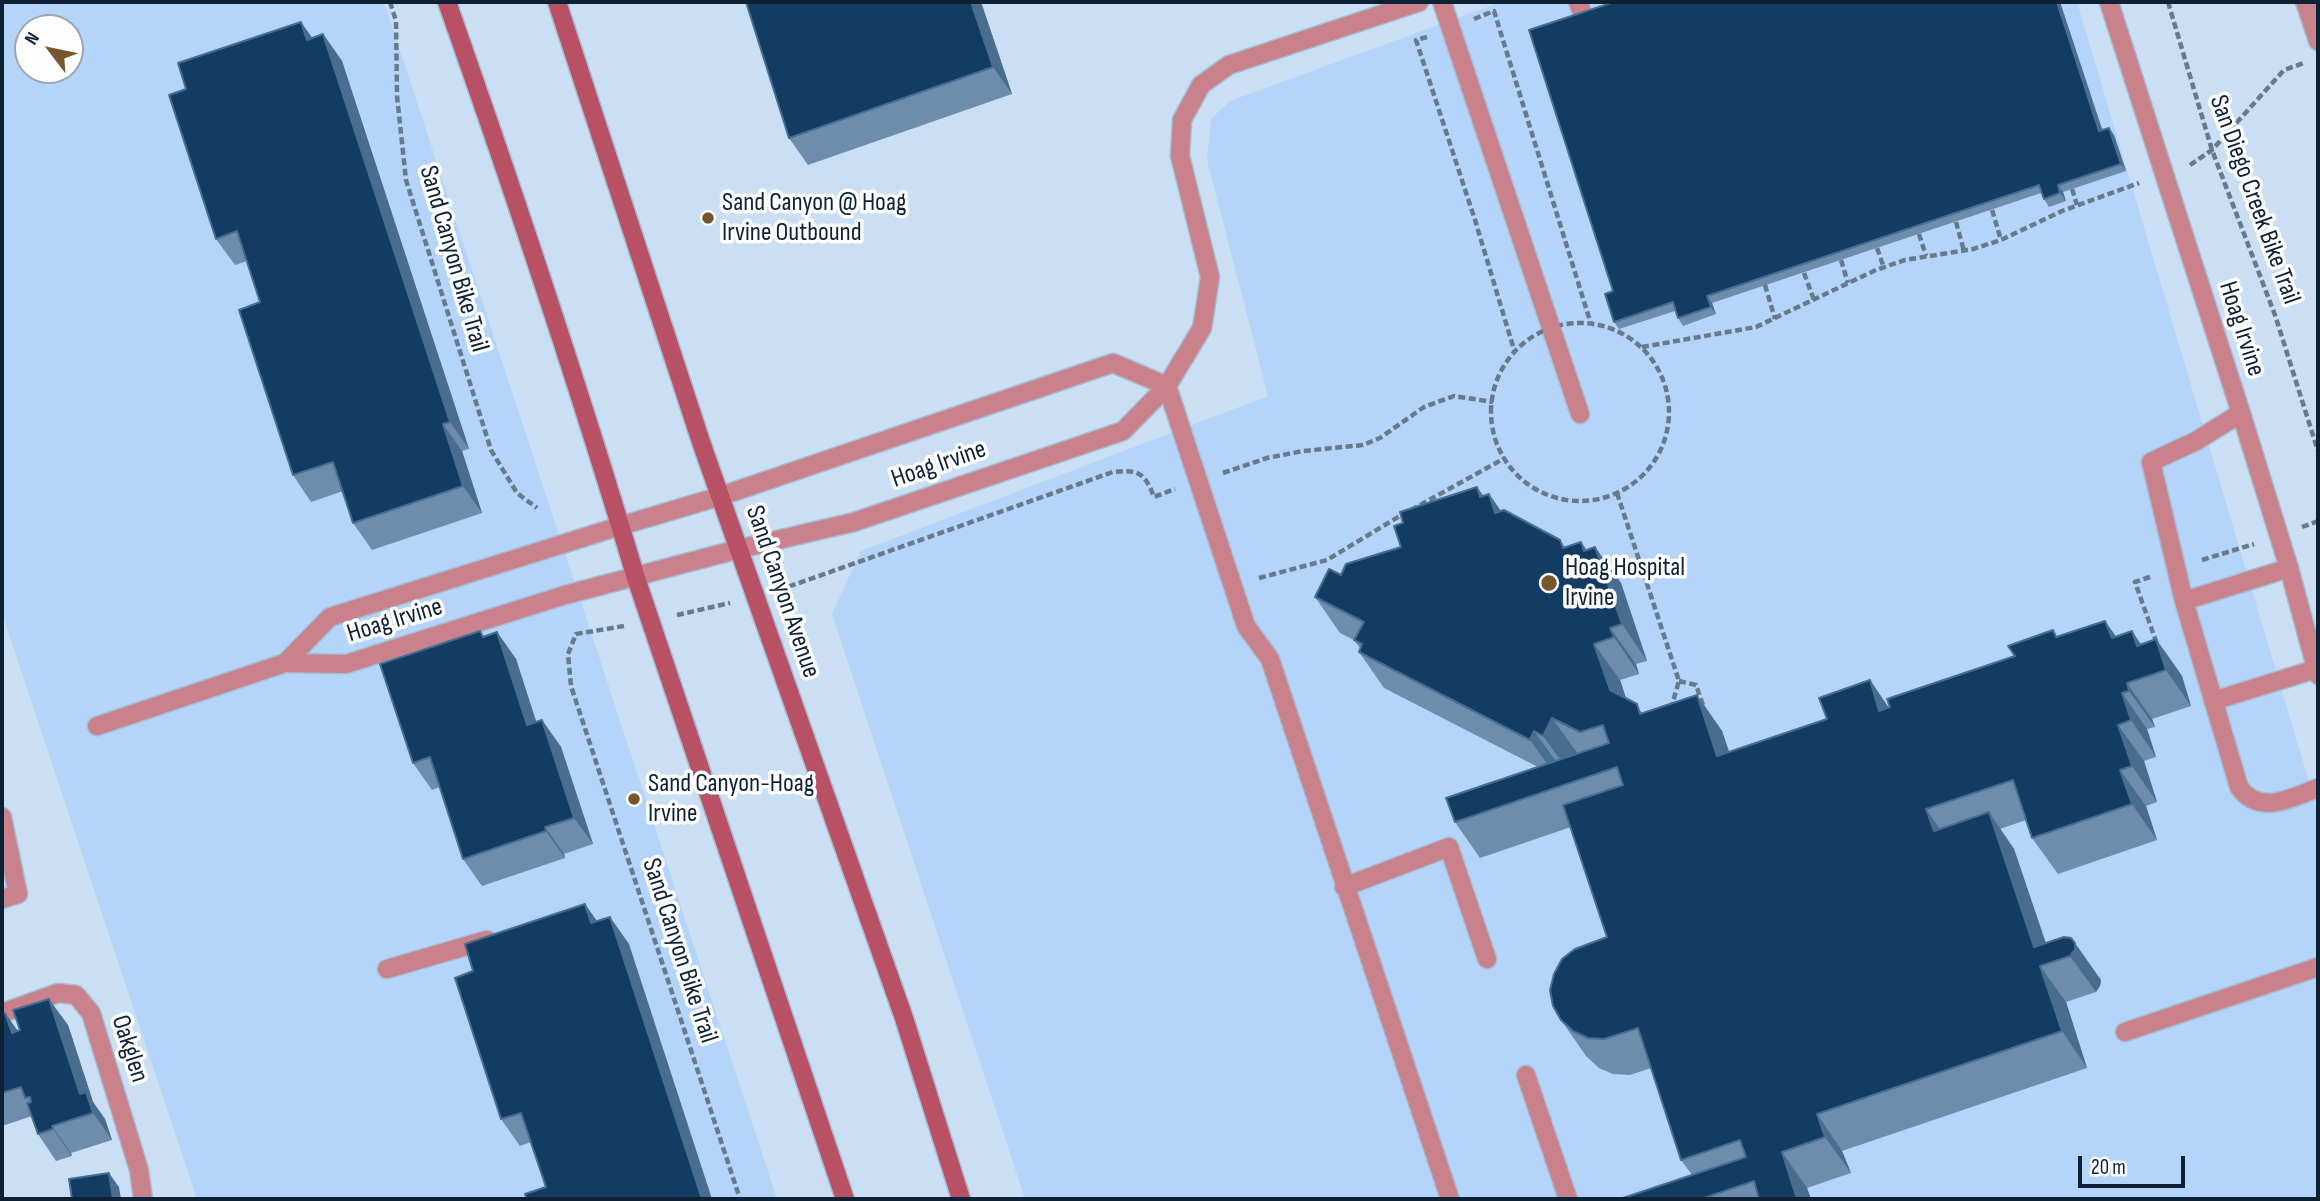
<!DOCTYPE html>
<style>
body{margin:0}
#map{position:relative;width:2320px;height:1201px;overflow:hidden;background:#cadef4;font-family:"Sofia Sans Condensed",sans-serif}
canvas{display:block}
.frame{position:absolute;inset:0;border:4px solid #0d2134;pointer-events:none}
.north{position:absolute;left:14px;top:14px;width:70px;height:70px;box-sizing:border-box;background:#fdfdfd;border:2px solid #9da5ad;border-radius:50%;rotate:302deg;font-size:19px;font-weight:700;line-height:28px;text-align:center;color:#0d2134}
.north::after{content:'';display:block;margin:auto;width:24px;height:32px;background:#77562d;clip-path:polygon(50% 0,100% 100%,50% 72%,0 100%)}
.scale{position:absolute;left:2078px;top:1156px;width:107px;height:32px;box-sizing:border-box;border:4px solid #0d2134;border-top:0;padding-left:9px;font-size:21px;line-height:24px;white-space:nowrap;color:#0d2134;-webkit-text-stroke:5px #fdfdfd;paint-order:stroke}
</style>
<div id="map">
<canvas width="2320" height="1201"></canvas>
<div class="frame"></div>
<div class="north">N</div>
<div class="scale">20 m</div>
</div>
<script>
const c = document.querySelector('canvas').getContext('2d');
c.lineJoin = 'round';
function fillPath(path, color) {
  c.fillStyle = color;
  c.fill(path, 'evenodd');
}
function strokePath(path, color, width, dash) {
  c.strokeStyle = color;
  c.lineWidth = width;
  c.lineCap = dash ? 'butt' : 'round';
  c.setLineDash(dash || []);
  c.stroke(path);
}
function label(font, color, halo, rows, align = 'center') {
  c.font = font + ' "Sofia Sans Condensed",sans-serif';
  c.lineWidth = 7;
  c.setLineDash([]);
  c.textBaseline = 'middle';
  c.strokeStyle = halo;
  c.fillStyle = color;
  for (const [text, x, y, turn = 0] of rows) {
    c.save();
    c.translate(x, y);
    c.rotate((+turn || 0) * Math.PI / 180);
    c.textAlign = isNaN(turn) ? turn : align;
    if (halo) c.strokeText(text, 0, 0);
    c.fillText(text, 0, 0);
    c.restore();
  }
}
const built = new Path2D(`
 M2,2H384L777,1199H197L2,613ZM28,28H70V70H28Z
 M1501,2H2077L2318,812V1199H1025L832,614L861,551L1268,396L1207,160L1211,119L1230,101Z`);
const path = new Path2D(`
 M390,2L396,21L397,96L406,180L491,450L517,493L537,508
 M2168,2L2212,150L2275,315L2318,451
 M1474,19L1494,11L1591,324
 M1427,37L1416,40L1475,220L1515,353
 M2190,165L2212,150L2284,70L2304,63
 M2072,189L2077,205
 M1992,210L2001,240
 M1956,222L1964,251
 M1919,234L1926,256
 M1877,248L1884,268
 M1841,260L1848,283
 M1804,273L1814,300
 M1765,285L1775,319
 M1491 412a89 89 0 1 1 178 0a89 89 0 1 1-178 0Z
 M1642,347L1756,327L1876,270L1905,260L1973,249L2001,240L2062,211L2139,183
 M1223,473L1267,458L1303,451L1363,445L1380,438L1424,407L1454,396L1493,402
 M1617,493L1679,681L1671,708
 M1411,510L1505,458
 M2302,527L2318,521
 M2202,560L2254,544
 M2150,577L2135,582L2157,644
 M1259,578L1327,560L1403,514
 M779,590L1113,472C1138,469 1145,473 1154,497L1175,489
 M677,615L730,603
 M624,626L576,634L568,654L571,686L740,1199
 M1679,681L1696,685L1704,708`);
const service = new Path2D(`
 M1442,2L1580,414
 M1578,2L1585,20
 M2305,2L2318,41
 M2241,413L2196,441L2151,462L2184,601L2239,787C2259,816 2291,798 2318,788
 M2184,601L2289,568
 M2213,701L2316,669
 M97,726L285,663
 M1344,887L1449,847L1487,959
 M387,969L487,940
 M2125,1032L2318,967
 M1526,1075L1568,1199`);
const minor = new Path2D(`
 M2109,2L2241,413L2289,568L2318,675
 M1167,386L1246,626L1270,659L1450,1199
 M285,663L346,664L565,595L739,549L854,522L1123,431L1167,386L1202,328L1210,277L1180,156L1182,120L1201,85L1229,65L1419,2
 M285,663L330,617L620,526L721,496L1113,363L1167,386
 M2,817L18,894L2,899
 M2,1013L58,993L76,995L91,1013L139,1170L143,1199`);
const secondary = new Path2D(`
 M447,2C514,192 578,384 636,578L845,1199
 M557,2L701,442L904,1018L961,1199`);
const wall = new Path2D(`
 M746,2H981L1012,94L808,165L789,138Z
 M1614,2H2060L2102,130L2109,128L2114,135L2126,171L2063,192L2066,201L2049,207L2044,199L2041,193L1712,303L1716,314L1683,326L1678,318L1675,311L1619,329L1614,322L1613,291Z
 M301,22L312,38L323,34L342,61L469,449L462,451L482,513L372,550L353,523L343,491L311,502L293,475L260,302L247,261L235,265L216,239L186,89Z
 M1477,487L1483,496L1489,494L1501,511L1560,540L1565,547L1587,550L1595,547L1621,583L1647,661L1636,664L1639,674L1620,680L1626,698L1643,713L1697,695L1722,731L1729,752L1827,719L1870,680L1889,708L2058,637H2117L2132,631L2141,645L2156,639L2182,676L2191,706L2152,719L2155,727L2147,729L2156,757L2144,761L2157,802L2146,806L2157,840L2058,874L2032,838L2026,820L2000,829L2014,849L2046,943L2064,937L2101,980L2100,986L2096,992L2066,1002L2087,1068L1842,1151L1851,1173L1807,1188L1811,1199H1620L1692,1175L1681,1160L1651,1068L1630,1075L1613,1074L1599,1068L1586,1056L1561,1020L1607,937L1571,827L1480,858L1455,822L1538,767L1384,688L1359,652L1360,648L1354,640L1340,633L1315,597L1341,575L1401,547L1403,523Z
 M480,631L484,636L497,632L516,659L536,722L542,720L561,747L593,844L564,854L565,858L482,886L463,859L440,787L432,790L413,763Z
 M597,921L629,944L546,1187L531,1142L520,1146L501,1119L473,971Z
 M5,1013L18,1031L68,1025L93,1102L105,1119L112,1140L71,1153L72,1156L56,1161L38,1134L32,1116L2,1126V1014Z`);
const shadedWall = new Path2D(`
 M971,2H981L1012,94L993,67Z
 M2057,2H2060L2105,138L2099,131Z
 M301,22L320,49L307,40Z
 M323,34L342,61L469,449L450,422Z
 M2109,128L2114,135L2126,171L2121,164Z
 M2058,185L2063,192L2066,201L2060,193Z
 M1707,296L1712,303L1716,314L1711,307Z
 M443,424L462,451L482,513L463,486Z
 M1477,487L1495,513L1489,494L1514,530L1520,549L1480,497Z
 M1581,542L1605,576L1595,547L1621,583L1647,661L1622,624L1584,551Z
 M2105,621L2131,657L2112,638Z
 M1610,628L1636,664L1639,674L1614,637Z
 M2132,631L2157,668L2137,646Z
 M497,632L516,659L546,752L527,725Z
 M2156,639L2182,676L2191,706L2166,670Z
 M1594,644L1620,680L1635,726L1610,690Z
 M1870,680L1895,717L1879,711Z
 M2127,683L2152,719L2155,727L2129,691Z
 M2122,693L2147,729L2156,757L2131,720Z
 M1697,695L1722,731L1743,793L1717,756Z
 M1552,718L1578,754L1569,772L1543,736Z
 M542,720L561,747L593,844L574,818Z
 M2118,725L2144,761L2157,802L2132,766Z
 M1534,731L1560,767L1556,776L1530,740Z
 M2120,770L2146,806L2157,840L2132,804Z
 M1926,809L1951,845L1934,831Z
 M1989,812L2014,849L2052,962L2034,947Z
 M545,827L564,854L565,858L546,831Z
 M585,904L604,931L591,923Z
 M610,917L629,944L712,1199H702Z
 M2075,943L2101,980L2100,986L2096,992L2070,956Z
 M2040,966L2066,1002L2087,1068L2062,1031Z
 M49,999L68,1025L93,1102L105,1119L112,1140L80,1094Z
 M5,1013L24,1040L12,1033Z
 M1817,1114L1842,1151L1851,1173L1825,1137Z
 M52,1126L71,1153L72,1156L53,1129Z
 M1782,1152L1807,1188L1811,1199H1797Z
 M109,1173L119,1187L121,1199H113Z`);
const building = new Path2D(`
 M746,2H971L993,67L789,138Z
 M1614,2H2057L2099,131L2109,128L2121,164L2058,185L2060,193L2044,199L2039,185L1707,296L1711,307L1678,318L1673,302L1614,322L1605,294L1613,291L1529,30Z
 M301,22L307,40L323,34L450,422L443,424L463,486L353,523L333,462L293,475L239,310L260,302L237,231L216,239L169,95L186,89L178,63Z
 M1477,487L1480,497L1489,494L1495,513L1504,510L1560,540L1563,548L1581,542L1584,551L1595,547L1622,624L1610,628L1614,637L1594,644L1610,690L1637,704L1640,714L1697,695L1717,756L1827,719L1819,698L1870,680L1879,711L1890,707L1887,699L2015,656L2008,646L2053,630L2056,637L2105,621L2112,638L2132,631L2137,646L2156,639L2166,670L2127,683L2129,691L2122,693L2131,720L2118,725L2132,766L2120,770L2132,804L2032,838L2013,780L1926,809L1934,831L1989,812L2034,947L2064,937L2071,938L2075,943V950L2070,956L2040,966L2062,1031L1817,1114L1825,1137L1782,1152L1797,1199H1759L1754,1181L1701,1199H1620L1746,1157L1740,1140L1681,1160L1638,1028L1604,1039L1588,1038L1573,1031L1561,1020L1553,1006L1550,990L1554,974L1562,959L1575,949L1607,937L1563,805L1623,785L1617,767L1455,822L1446,798L1609,743L1603,725L1580,732L1552,718L1543,736L1534,731L1530,740L1359,652L1362,644L1354,640L1364,622L1315,597L1329,569L1341,575L1346,564L1401,547L1394,526L1403,523L1400,512Z
 M480,631L483,637L497,632L527,725L542,720L574,818L545,827L546,831L463,859L430,757L413,763L380,664Z
 M585,904L591,923L610,917L702,1199H527L525,1194L546,1187L521,1113L501,1119L455,978L473,971L465,944Z
 M49,999L80,1094L86,1092L93,1113L52,1126L53,1129L38,1134L27,1103L31,1102L30,1097L25,1098L21,1087L2,1093V1014L5,1013L12,1033L20,1030L13,1010Z
 M109,1173L113,1199H72L69,1179Z`);
const markers = [
 [708,218,7,"#77562d"],
 [1549,583,9,"#77562d"],
 [634,799,7,"#77562d"]
];
const streetNames = [
 ["San Diego Creek Bike Trail",2254,200,70],
 ["Sand Canyon Bike Trail",453,259,74],
 ["Hoag Irvine",2241,329,72],
 ["Hoag Irvine",939,465,-19],
 ["Sand Canyon Avenue",782,592,71],
 ["Hoag Irvine",395,621,-17],
 ["Sand Canyon Bike Trail",679,951,72],
 ["Oakglen",129,1049,72]
];
const poiNames = [
 ["Sand Canyon @ Hoag",722,203],
 ["Irvine Outbound",722,233],
 ["Hoag Hospital",1565,568],
 ["Irvine",1565,598],
 ["Sand Canyon-Hoag",648,784],
 ["Irvine",648,814]
];
fillPath(built, '#b4d5f9');
strokePath(service, '#a8bcd1', 21);
strokePath(minor, '#a8bcd1', 21);
strokePath(secondary, '#a8bcd1', 21);
strokePath(path, '#667a8e', 4.5, [7, 3.5]);
strokePath(service, '#c9818c', 18);
strokePath(minor, '#c9818c', 18);
strokePath(secondary, '#b85166', 18);
fillPath(wall, '#6e8dac');
fillPath(shadedWall, '#496d8e');
fillPath(building, '#123c63');
strokePath(building, '#496d8e', 2);
for (const [x, y, r, color] of markers) {
  const dot = new Path2D();
  dot.arc(x, y, r, 0, 2 * Math.PI);
  c.fillStyle = color;
  c.fill(dot);
  strokePath(dot, '#fdfdfd', 2.5);
}
label('26px', '#0d2134', '#fdfdfd', streetNames);
label('26px', '#0d2134', '#fdfdfd', poiNames, 'left');
</script>
